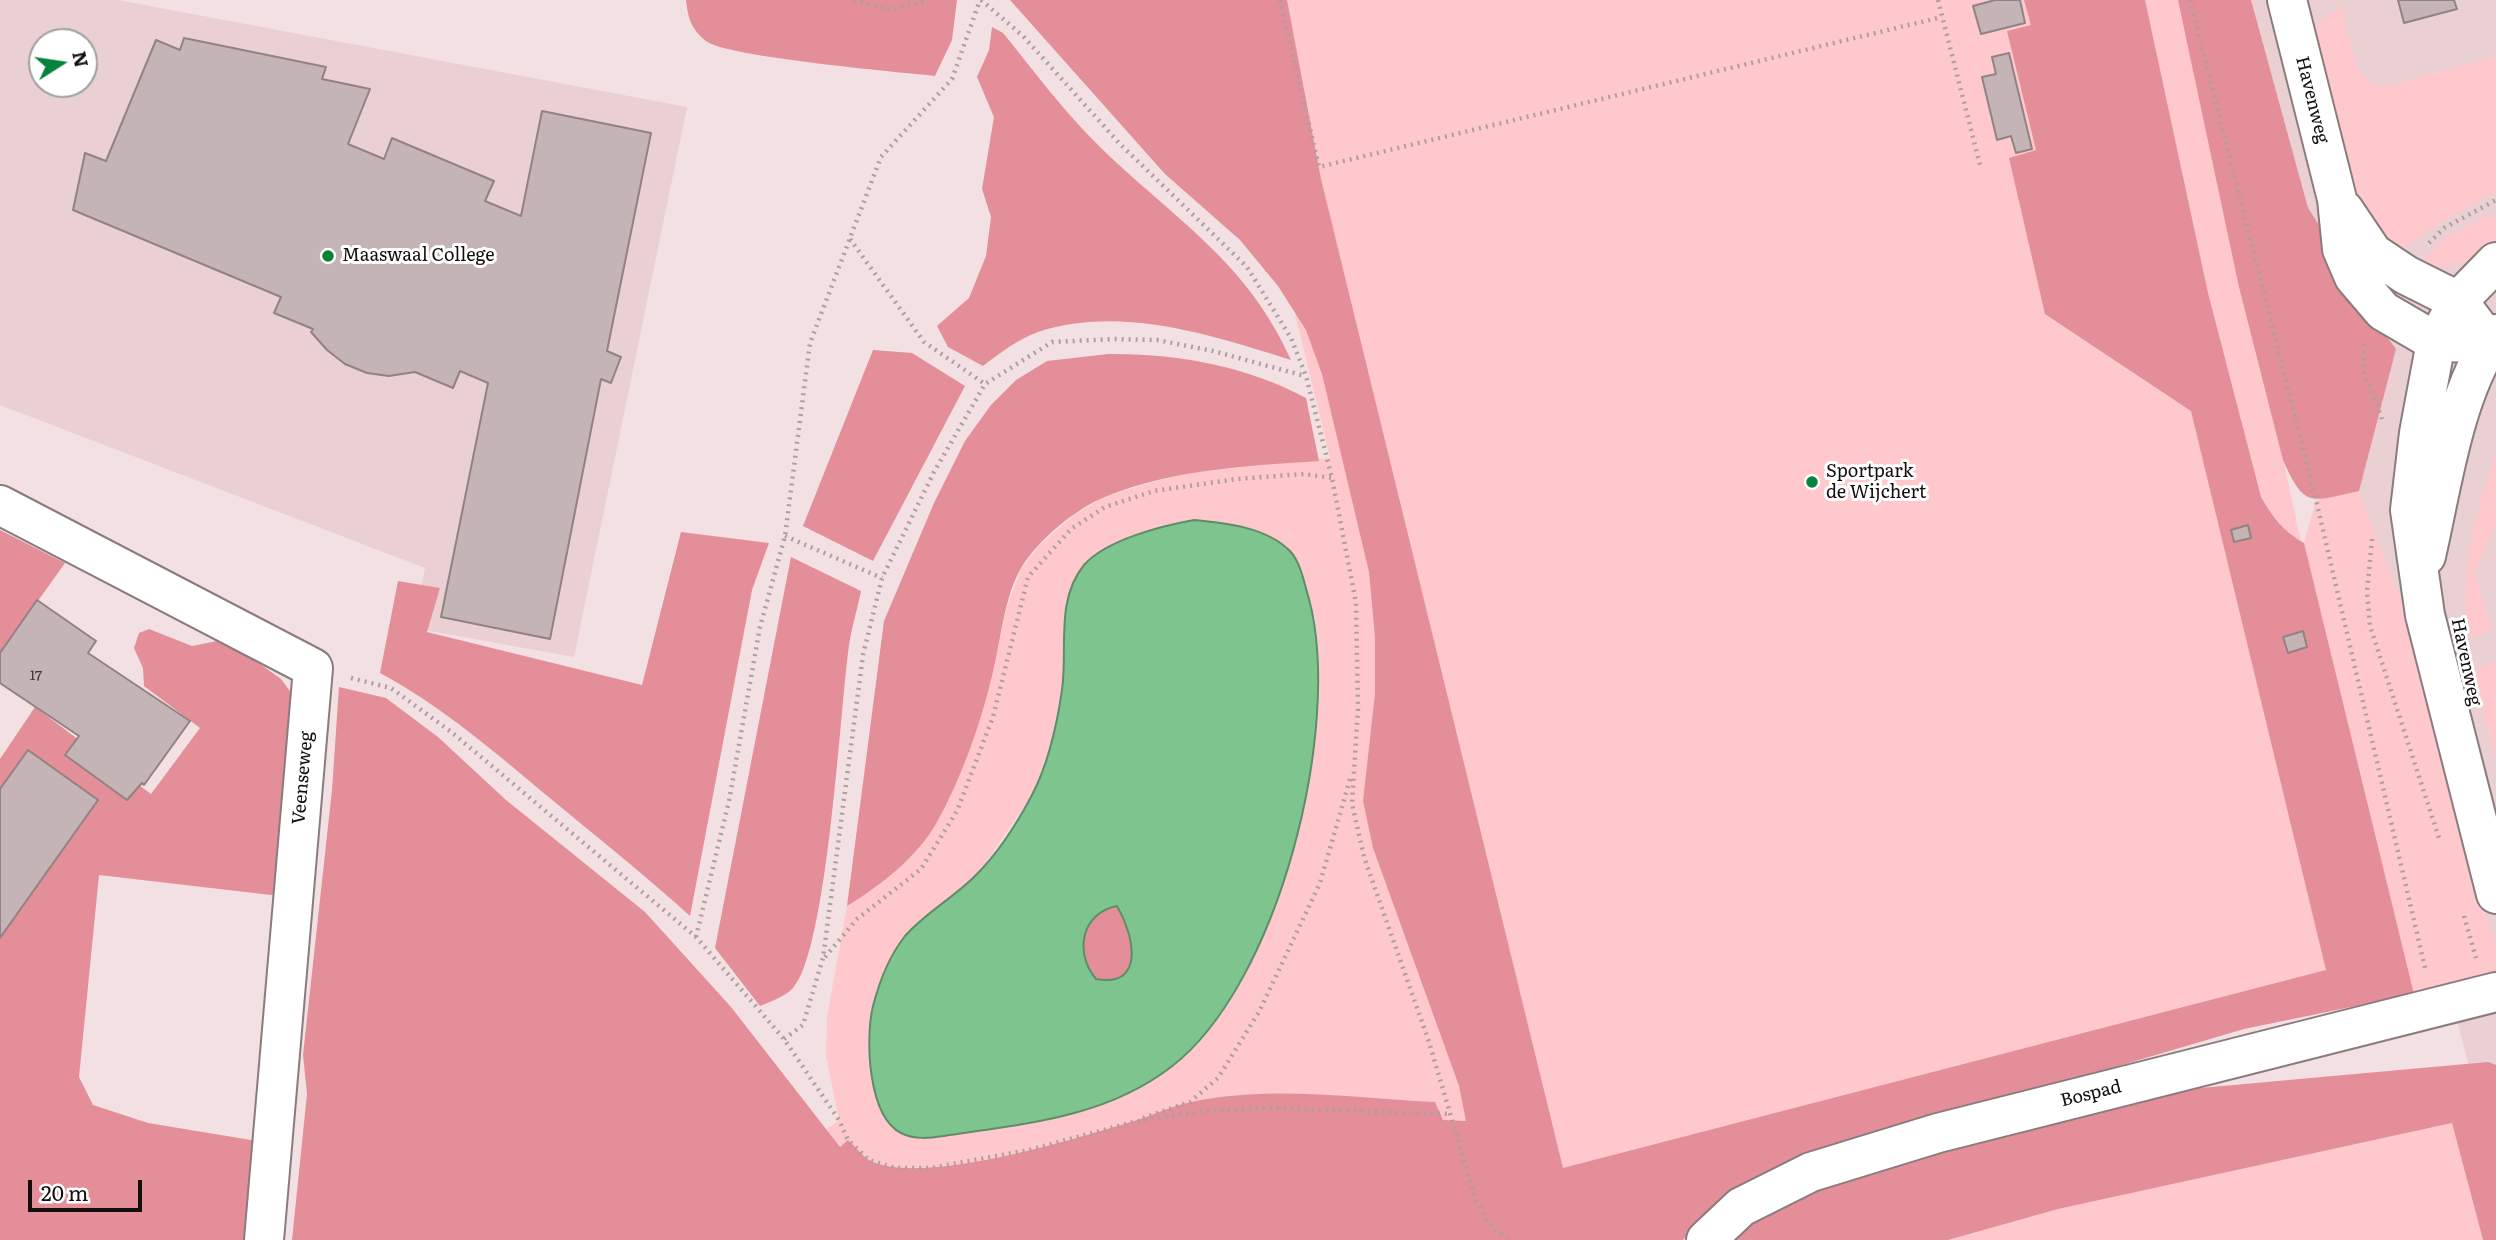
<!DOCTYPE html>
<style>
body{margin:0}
#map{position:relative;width:2496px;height:1240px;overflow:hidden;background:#f2e0e2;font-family:Literata,serif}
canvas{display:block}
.north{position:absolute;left:28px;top:28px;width:70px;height:70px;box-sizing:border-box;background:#fff;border:2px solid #a19e9f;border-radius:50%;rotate:78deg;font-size:19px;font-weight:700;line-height:28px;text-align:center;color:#130d0e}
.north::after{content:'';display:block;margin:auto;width:24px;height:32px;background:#06833d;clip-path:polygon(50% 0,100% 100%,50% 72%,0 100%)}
.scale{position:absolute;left:28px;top:1180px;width:114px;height:32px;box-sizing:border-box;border:4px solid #130d0e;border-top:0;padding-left:9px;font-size:21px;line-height:24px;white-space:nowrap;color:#130d0e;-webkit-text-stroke:5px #fff;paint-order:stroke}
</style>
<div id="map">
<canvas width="2496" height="1240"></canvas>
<div class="north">N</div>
<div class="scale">20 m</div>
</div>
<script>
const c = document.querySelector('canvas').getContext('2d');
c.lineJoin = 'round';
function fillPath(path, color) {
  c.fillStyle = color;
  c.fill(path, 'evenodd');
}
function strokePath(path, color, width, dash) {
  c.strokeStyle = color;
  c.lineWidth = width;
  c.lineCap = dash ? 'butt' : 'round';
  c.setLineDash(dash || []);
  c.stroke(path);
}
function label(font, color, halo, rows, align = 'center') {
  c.font = font + ' Literata,serif';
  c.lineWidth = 6;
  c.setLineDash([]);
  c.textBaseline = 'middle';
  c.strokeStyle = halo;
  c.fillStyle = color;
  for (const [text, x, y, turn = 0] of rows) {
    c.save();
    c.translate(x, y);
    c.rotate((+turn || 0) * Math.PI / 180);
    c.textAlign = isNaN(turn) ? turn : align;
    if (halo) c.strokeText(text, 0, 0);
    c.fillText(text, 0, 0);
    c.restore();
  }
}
const built = new Path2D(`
 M0,0H118L687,107L574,657L413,628L425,568L0,405ZM42,42H84V84H42Z
 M2210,0H2496V1170L2461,1036Z`);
const green = new Path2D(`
 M1219,0H2183L2393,964L1511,1205L1375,649V693L1363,801L1373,848L1459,1086L1466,1121H1443L1435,1102C1355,1098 1270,1085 1191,1102C1171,1106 1151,1116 1131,1122C1072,1139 926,1185 871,1161C863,1157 855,1147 848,1140L840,1148L826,1130L839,1120L826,1055L827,1017L847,906L878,886L935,826L975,735L992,677L1006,609L1021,569L1039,546L1073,516L1103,498L1143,485L1187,473L1330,458ZM1193,520L1226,523L1293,554C1304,580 1316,611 1318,640C1327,761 1273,995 1170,1068C1094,1121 1011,1126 923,1139L938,906L978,874L1033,794L1051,743L1063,686L1064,627L1069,595L1081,569L1163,526Z
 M2341,6L2358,71L2377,86L2391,85L2496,56V191L2433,227L2401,251H2395L2364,218L2314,26Z
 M2488,215L2496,218V246C2477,257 2444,276 2422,261L2444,238Z
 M2496,452V523L2475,572L2492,631L2467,639C2459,577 2476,511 2496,452Z
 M2359,491L2406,615L2496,947V967L2483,980L2414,994L2304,543L2316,500Z
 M2496,661V760L2472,671Z
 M2452,1123L2483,1240H1948L2058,1209Z`);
const forest = new Path2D(`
 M686,0H957L952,40L935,76C899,72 726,57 706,41C691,29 688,18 686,0Z
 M1010,0H1287L1321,179L1563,1168L2326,970L2191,411L2045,314L2009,158L2036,150L2007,31L2031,25L2024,0H2145L2208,293L2261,497C2273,518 2283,531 2304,543L2414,994L2244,1029L1993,1103L1689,1234L1683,1240H292L307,1094L303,1055L332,790L339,687L386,698L438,737L506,800L645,912L731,1007L840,1147L848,1140C855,1146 863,1157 871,1161C924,1186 1073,1139 1131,1122C1151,1116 1171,1106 1191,1102C1270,1085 1355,1098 1435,1102L1443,1120L1466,1121L1459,1086L1373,848L1363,801L1375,693V637L1369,572L1322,374L1306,330L1278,286L1240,240L1165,174Z
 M2178,0H2251L2308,208L2326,236L2353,293L2396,349L2359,491C2311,501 2305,510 2283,460L2239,287Z
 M992,27L1003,33C1034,71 1064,112 1100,147C1174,219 1247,261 1291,360C1211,335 1121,305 1038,332C1018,339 1000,353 983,366L948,347L937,326L969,298L986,256L991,217L982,189L994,117L977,77L989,50Z
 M873,350L912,353L965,386L873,561L803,526Z
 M1108,354C1175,353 1247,366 1306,398L1319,461C1247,466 1173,469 1105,497C1075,509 1038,540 1021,568C1003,600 1001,641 992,676C980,726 961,779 936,824C916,858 880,886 847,906L884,621L934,503L965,441L991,405L1016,380L1047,361Z
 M0,530L65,563L0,654Z
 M681,532L769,543L752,590L690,916C645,875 598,838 551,799C496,753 443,707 380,673L398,581L440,588L427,632L642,685Z
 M791,557L861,591C857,611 850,632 848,653C840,714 827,950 793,988C784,997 772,1001 760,1006L715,948Z
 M149,629L192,646L217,641L250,657L281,679L292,694L280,896L99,875L79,1077L93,1105L148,1123L257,1141L248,1240H0V759L35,707L151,794L200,728L144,686L143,668L134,648L139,633Z
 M1117,906C1132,933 1148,989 1096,979C1074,953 1081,913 1117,906Z
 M2488,1062L2496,1065V1240H2483L2452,1123L2058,1209L1948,1240H1728L1784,1198L2134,1094Z`);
const water = new Path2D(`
 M1194,520C1226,523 1266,527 1290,551C1301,563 1304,583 1309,599C1343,726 1279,985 1171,1067C1105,1118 1023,1124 944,1136C930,1138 915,1140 901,1133C868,1116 865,1039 873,1006C879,983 890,955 905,936C926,912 955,897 977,874C998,853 1017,823 1031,797C1048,765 1057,725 1062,690C1068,648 1055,601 1084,565C1106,540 1161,526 1194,520ZM1117,906C1133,933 1147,988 1096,979C1074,953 1081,913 1117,906Z`);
const building = new Path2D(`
 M1995,0H2020L2025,23L1981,34L1973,6Z
 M2398,0H2454L2457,9L2404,23Z
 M184,38L326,67L322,79L370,89L348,144L384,159L392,138L494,181L485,201L521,216L542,111L651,133L607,351L621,357L611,383L601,379L550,639L441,617L488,383L460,371L453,388L415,372L389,376L367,373L345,364L327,350L311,332L313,329L274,313L281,297L73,210L85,153L106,161L156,40L180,50Z
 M2009,53L2032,149L2016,153L2011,136L1997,140L1982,77L1996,74L1992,57Z
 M2248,525L2251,538L2234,542L2231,530Z
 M37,600L96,641L88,653L190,721L144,785L142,783L127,800L65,755L79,736L0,683V653Z
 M2303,631L2307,647L2288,653L2283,637Z
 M28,750L98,800L0,938V789Z`);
const path = new Path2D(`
 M854,0L890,10L929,0
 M981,0L1023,36L1120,144L1247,267L1291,338L1306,376L1332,478L1356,603L1358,709L1352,804L1364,857L1429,1042L1476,1201L1493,1229L1511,1240
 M1280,0L1319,167L1942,17
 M1938,0L1980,165
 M2190,0L2316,500L2426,972
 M850,239L924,342L985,384
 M2429,243L2444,228L2496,200
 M2365,344L2363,370L2382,419
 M785,536L882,578
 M2372,539L2367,592L2370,626L2439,838
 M351,678L391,688L450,731L696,937L784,1039L839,1120L848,1140L869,1160L895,1168H931L1029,1150L1133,1122L1206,1111L1273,1108L1451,1114
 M2464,916L2476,958
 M696,937L729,801L760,627L785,536L810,343L881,157L952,79L980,0
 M825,957L857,919L921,869L957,811L993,717L1028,577L1071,529L1105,507L1154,491L1237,479L1304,474L1332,478
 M784,1039L803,1025L823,958L863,655L882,578L934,472L985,384L1052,342L1114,339L1157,340L1213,351L1305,376
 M1143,1118L1190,1102L1218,1078L1259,1012L1320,883L1350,779`);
const minor = new Path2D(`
 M2287,0L2337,199L2342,249L2354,277L2383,311L2436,342L2489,343
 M2344,210L2373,253L2406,275L2458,301L2477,326
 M0,505L313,668L264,1240
 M1706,1240L1741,1207L1811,1172L1938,1133L2496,992`);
const tertiary = new Path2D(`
 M2496,262L2458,301L2436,342L2419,433L2410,510L2425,615L2496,894
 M2426,556C2442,487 2454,392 2496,334`);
const markers = [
 [328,256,7,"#06833d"],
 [1812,482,7,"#06833d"]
];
const numberNames = [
 ["17",36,676]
];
const streetNames = [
 ["Havenweg",2312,100,76],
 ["Havenweg",2466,662,78],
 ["Veenseweg",303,778,-85],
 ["Bospad",2091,1094,-14]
];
const poiNames = [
 ["Maaswaal College",342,256],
 ["Sportpark",1826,472],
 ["de Wijchert",1826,493]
];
fillPath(built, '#ead0d3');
fillPath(green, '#fec8cd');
fillPath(forest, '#e38e98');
fillPath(water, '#7ec48e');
strokePath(water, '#5e8d68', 2);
fillPath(building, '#c5b4b6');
strokePath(building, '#928283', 2);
strokePath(minor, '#8a7b7c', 42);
strokePath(tertiary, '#8a7b7c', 42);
strokePath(path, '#ad9fa0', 4.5, [2, 5]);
strokePath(minor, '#fff', 38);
strokePath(tertiary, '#fff', 38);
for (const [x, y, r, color] of markers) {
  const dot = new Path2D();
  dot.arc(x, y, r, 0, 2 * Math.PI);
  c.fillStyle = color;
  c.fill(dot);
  strokePath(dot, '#fff', 2.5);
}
label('14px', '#403738', null, numberNames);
label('18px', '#130d0e', '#fff', streetNames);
label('18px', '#130d0e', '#fff', poiNames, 'left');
</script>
